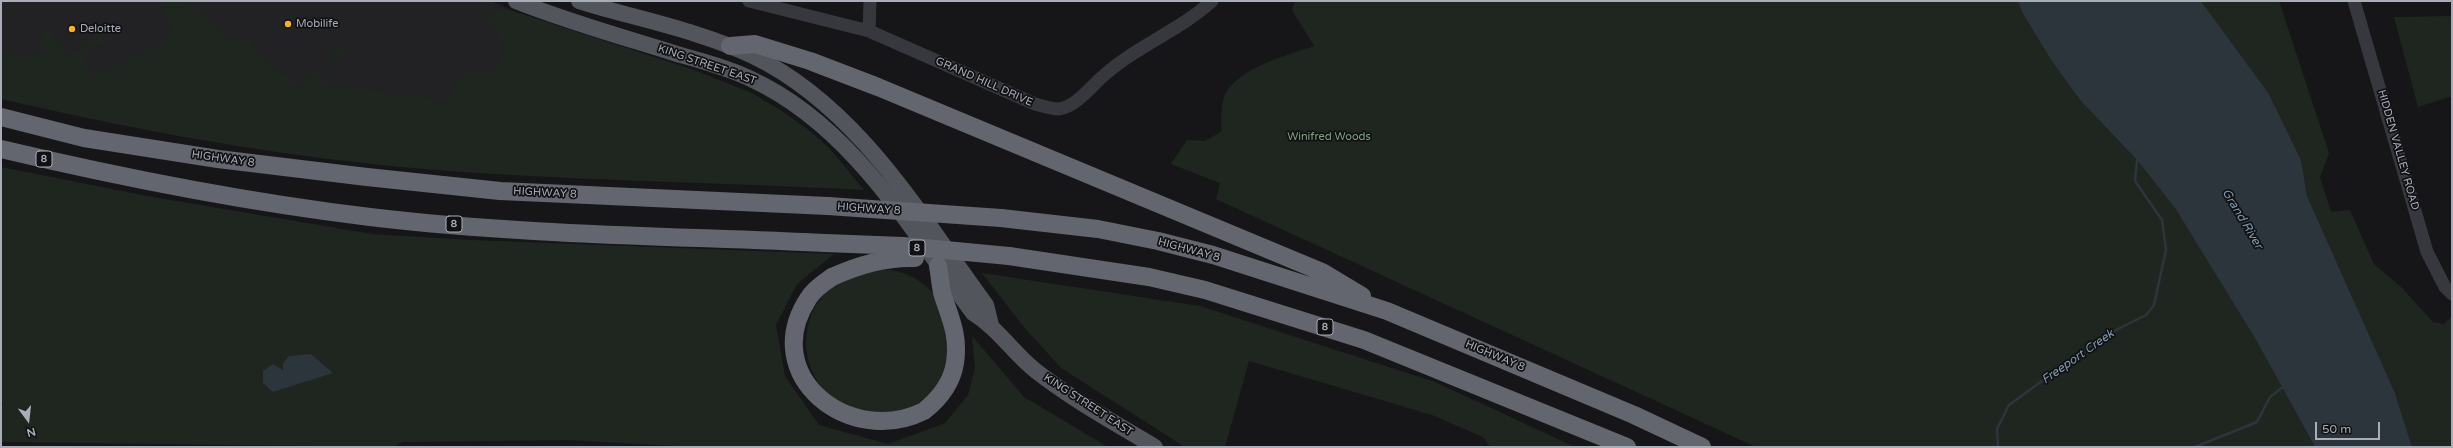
<!DOCTYPE html>
<style>
body{margin:0}
#map{position:relative;width:2453px;height:448px;overflow:hidden;background:#161618;font-family:"Varela Round",sans-serif}
canvas{display:block}
.frame{position:absolute;inset:0;border:2px solid #a8adb8;pointer-events:none}
.north{position:absolute;left:8px;top:400px;width:40px;height:40px;-webkit-text-stroke:3px #111113;paint-order:stroke;rotate:165deg;font-size:11px;font-weight:700;line-height:16px;text-align:center;color:#a8adb8}
.north::after{content:'';display:block;margin:auto;width:14px;height:18px;background:#a8adb8;clip-path:polygon(50% 0,100% 100%,50% 72%,0 100%)}
.scale{position:absolute;left:2315px;top:422px;width:65px;height:18px;box-sizing:border-box;border:2px solid #a8adb8;border-top:0;padding-left:5px;font-size:12px;line-height:14px;white-space:nowrap;color:#a8adb8;-webkit-text-stroke:3px #111113;paint-order:stroke}
</style>
<div id="map">
<canvas width="2453" height="448"></canvas>
<div class="frame"></div>
<div class="north">N</div>
<div class="scale">50 m</div>
</div>
<script>
const c = document.querySelector('canvas').getContext('2d');
c.lineJoin = 'round';
function fillPath(path, color) {
  c.fillStyle = color;
  c.fill(path, 'evenodd');
}
function strokePath(path, color, width, dash) {
  c.strokeStyle = color;
  c.lineWidth = width;
  c.lineCap = dash ? 'butt' : 'round';
  c.setLineDash(dash || []);
  c.stroke(path);
}
function label(font, color, halo, rows, align = 'center') {
  c.font = font + ' "Varela Round",sans-serif';
  c.lineWidth = 3.5;
  c.setLineDash([]);
  c.textBaseline = 'middle';
  c.strokeStyle = halo;
  c.fillStyle = color;
  for (const [text, x, y, turn = 0] of rows) {
    c.save();
    c.translate(x, y);
    c.rotate((+turn || 0) * Math.PI / 180);
    c.textAlign = isNaN(turn) ? turn : align;
    if (halo) c.strokeText(text, 0, 0);
    c.fillText(text, 0, 0);
    c.restore();
  }
}
const built = new Path2D(`
 M1,1H491L509,9L510,53L494,78L442,120L1,65Z`);
const green = new Path2D(`
 M158,1H185L229,38L237,40L248,37L261,58L302,87L311,75L314,77L341,43L346,48L318,74L334,87H358L409,98L418,93L440,103H447L463,73L492,74L506,51L492,25L484,21L491,13L504,8L694,70L752,93L782,111L810,131L831,150L864,190C700,181 535,181 371,164C247,151 123,127 1,99V60H3L5,54L26,58L32,53L38,54L43,32L49,30L68,56L99,38L97,33L99,32L104,43L84,54L90,70L103,73L126,59L123,53L130,57L137,56L171,35L173,26Z
 M1295,1H2018L2022,12L2051,60L2080,100L2137,160L2175,208L2256,340L2315,447H1756L1216,199L1220,183L1171,164L1187,140L1204,141L1221,132C1222,121 1220,105 1225,95C1237,68 1288,55 1314,46L1292,10Z
 M2201,1H2279L2329,153L2320,177L2331,212L2350,210L2374,264L2402,288L2433,322L2444,324L2452,316V447H2412L2395,393L2307,196L2301,160L2269,94Z
 M2452,16V96L2418,107L2394,17Z
 M1,167L147,196L372,234L472,240L834,254L797,284L776,325L785,376L819,425L888,444L945,423L968,395L975,368L972,336L1024,397L1108,447H693L568,440L403,442L393,447L1,442V406H3L1,397ZM284,370L333,372L273,392Z
 M806 342a73 73 0 1 1 146 0a73 73 0 1 1-146 0Z
 M982,273L1200,306L1435,382L1575,447H1490L1483,437L1432,415L1249,361L1225,447H1185L1061,368L1023,326Z`);
const water = new Path2D(`
 M2018,1H2201L2269,94L2301,160L2307,196L2395,393L2412,447H2315L2256,340L2175,208L2137,160L2080,100L2051,60L2022,12Z
 M311,354L333,373L273,392L263,383V371L273,364L283,370V363L289,356Z`);
const stream = new Path2D(`
 M1998,447L1997,429L2009,405L2104,336L2146,315L2154,305L2166,250L2162,220L2135,181L2137,160
 M2195,447L2257,422L2270,397L2283,387`);
const minor = new Path2D(`
 M749,1L869,31L1035,104C1042,106 1051,109 1059,109C1075,107 1091,87 1102,77C1136,46 1179,31 1212,1
 M2354,1L2427,252L2445,287L2452,294
 M869,31L870,1`);
const major = new Path2D(`
 M516,1C569,22 623,37 677,54C702,61 728,68 751,79C852,126 909,227 973,313C999,329 1013,353 1036,371C1073,400 1115,423 1155,447
 M579,1C637,19 698,30 753,56C857,106 920,215 986,305L991,325`);
const highway = new Path2D(`
 M730,46L755,44L810,61L878,87L1322,272L1362,296
 M1,117L84,138L218,159L367,177L500,191L828,206
 M1,149C123,178 245,202 370,217C521,235 673,236 825,243
 M1001,218L1098,229L1158,241L1213,255L1387,311L1634,415L1702,447
 M1009,256L1149,277L1205,290L1364,340L1627,447
 M832,277C823,283 813,290 808,299C758,376 850,448 924,411C939,399 952,382 955,363C959,336 951,320 943,296C940,286 940,276 938,266`);
const highwayBridge = new Path2D(`
 M828,206L1001,218
 M825,243L903,246L1009,256
 M832,277C858,265 886,257 915,258`);
const markers = [
 [288,24,4,"#f2b134"],
 [72,29,4,"#f2b134"]
];
const shields = [
 [44,159,16],
 [454,224,16],
 [917,248,16],
 [1325,327,16]
];
const shieldNames = [
 ["8",44,159],
 ["8",454,224],
 ["8",917,248],
 ["8",1325,327]
];
const poiNames = [
 ["Mobilife",296,24],
 ["Deloitte",80,29]
];
const streetNames = [
 ["KING STREET EAST",707,65,19],
 ["GRAND HILL DRIVE",984,82,24],
 ["HIDDEN VALLEY ROAD",2398,150,74],
 ["HIGHWAY 8",223,159,8],
 ["HIGHWAY 8",545,193,3],
 ["HIGHWAY 8",869,209,4],
 ["HIGHWAY 8",1189,250,15],
 ["HIGHWAY 8",1495,356,23],
 ["KING STREET EAST",1088,405,33]
];
const parkNames = [
 ["Winifred Woods",1329,137]
];
const waterNames = [
 ["Grand River",2242,219,59],
 ["Freeport Creek",2078,357,-35]
];
fillPath(built, '#222225');
fillPath(green, '#1e261f');
fillPath(water, '#2c353c');
strokePath(stream, '#2c353c', 2.5);
strokePath(minor, '#37383d', 13);
strokePath(major, '#53555c', 16);
strokePath(highway, '#63666e', 18);
strokePath(highwayBridge, '#63666e', 18);
for (const [x, y, r, color] of markers) {
  const dot = new Path2D();
  dot.arc(x, y, r, 0, 2 * Math.PI);
  c.fillStyle = color;
  c.fill(dot);
  strokePath(dot, '#111113', 1.5);
}
for (const [x, y, w] of shields) {
  const box = new Path2D();
  box.roundRect(x - w / 2, y - 8, w, 16, 3);
  c.fillStyle = '#111113';
  c.fill(box);
  strokePath(box, '#a8adb8', 1);
}
label('bold 10px', '#a8adb8', null, shieldNames);
label('11px', '#a8adb8', '#111113', poiNames, 'left');
label('11px', '#a8adb8', '#111113', streetNames);
label('11px', '#7fa381', '#111113', parkNames);
label('italic 12px', '#7f9bb3', '#111113', waterNames);
</script>
